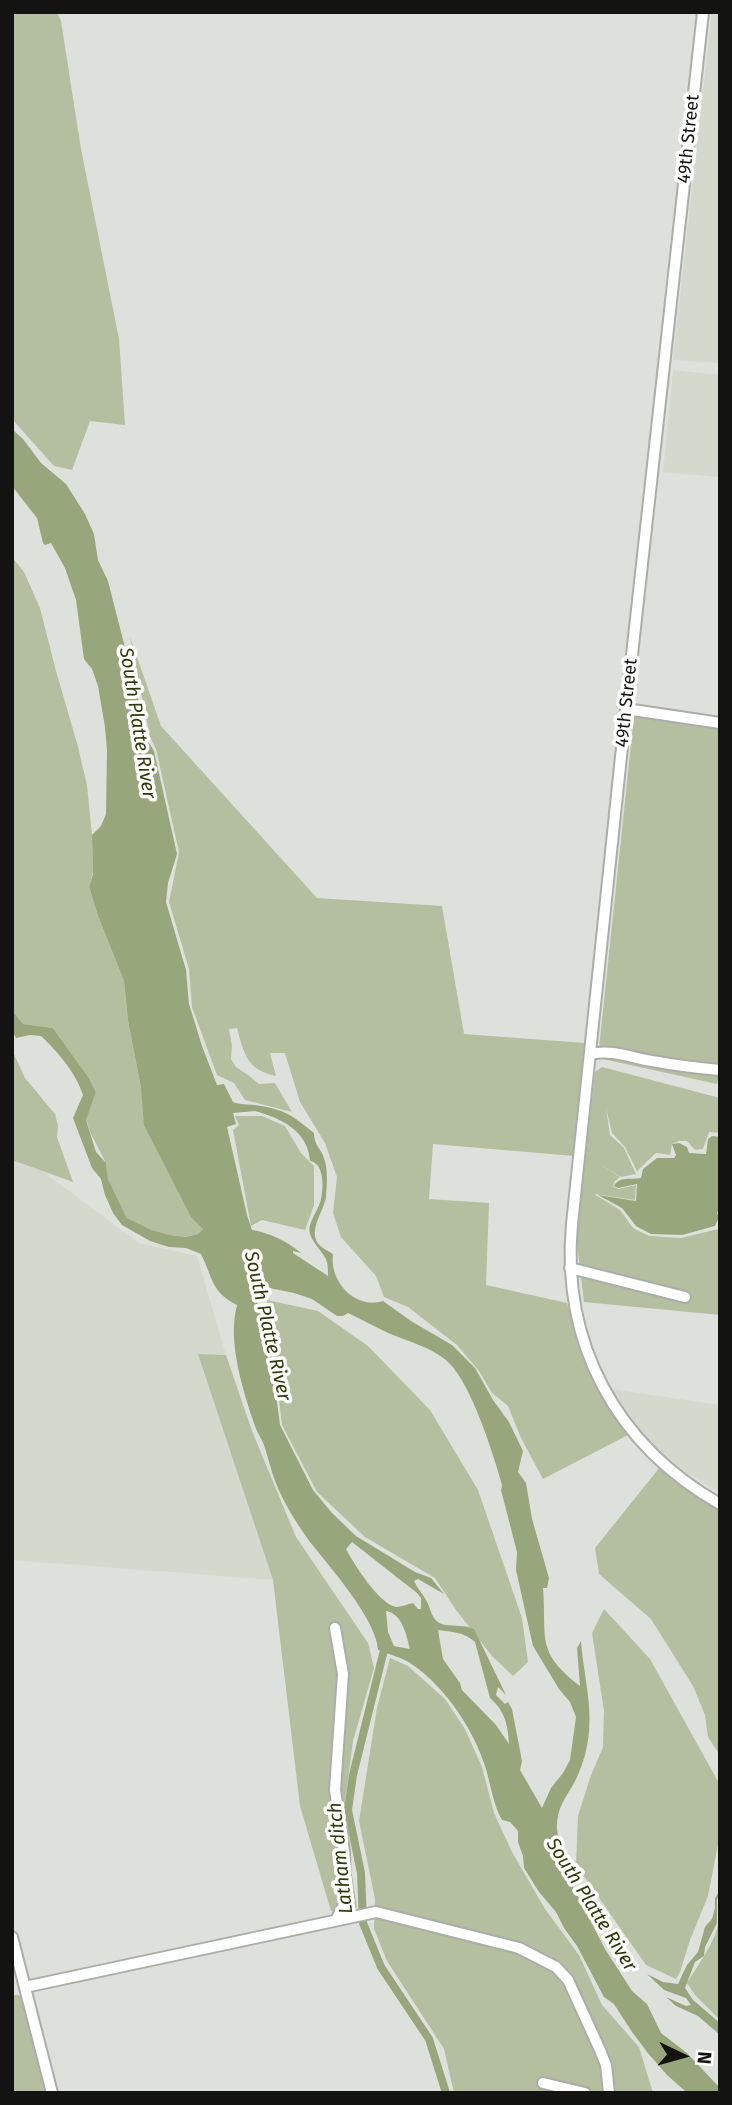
<!DOCTYPE html>
<style>
body{margin:0}
#map{position:relative;width:732px;height:2105px;overflow:hidden;background:#dee0dc;font-family:"Fira Sans",sans-serif}
canvas{display:block}
.frame{position:absolute;inset:0;border:14px solid #131312;pointer-events:none}
.north{position:absolute;left:648px;top:2021px;width:70px;height:70px;-webkit-text-stroke:5px #fff;paint-order:stroke;rotate:95deg;font-size:19px;font-weight:700;line-height:28px;text-align:center;color:#131312}
.north::after{content:'';display:block;margin:auto;width:24px;height:32px;background:#131312;clip-path:polygon(50% 0,100% 100%,50% 72%,0 100%)}
</style>
<div id="map">
<canvas width="732" height="2105"></canvas>
<div class="frame"></div>
<div class="north">N</div>
</div>
<script>
const c = document.querySelector('canvas').getContext('2d');
c.lineJoin = 'round';
function fillPath(path, color) {
  c.fillStyle = color;
  c.fill(path, 'evenodd');
}
function strokePath(path, color, width, dash) {
  c.strokeStyle = color;
  c.lineWidth = width;
  c.lineCap = dash ? 'butt' : 'round';
  c.setLineDash(dash || []);
  c.stroke(path);
}
function label(font, color, halo, rows, align = 'center') {
  c.font = font + ' "Fira Sans",sans-serif';
  c.lineWidth = 7;
  c.setLineDash([]);
  c.textBaseline = 'middle';
  c.strokeStyle = halo;
  c.fillStyle = color;
  for (const [text, x, y, turn = 0] of rows) {
    c.save();
    c.translate(x, y);
    c.rotate((+turn || 0) * Math.PI / 180);
    c.textAlign = isNaN(turn) ? turn : align;
    if (halo) c.strokeText(text, 0, 0);
    c.fillText(text, 0, 0);
    c.restore();
  }
}
const built = new Path2D(`
 M712,12H720V363L673,360Z
 M673,370L720,375V477L663,472Z
 M12,1160L41,1170L139,1243L197,1256L226,1355L199,1354L273,1580L12,1560Z
 M611,1389L720,1405V1492L664,1460L638,1429Z`);
const green = new Path2D(`
 M12,12H57L61,21L81,149L119,339L125,425L90,421L72,470L54,466L12,419Z
 M12,557L24,572L40,608L56,671L77,743L87,785L92,835L93,872L89,887L98,916L124,981L128,1021L141,1088L204,1228L198,1234L184,1237L170,1235L152,1230L127,1218L108,1179L106,1163L90,1132L86,1119L96,1092L89,1078L53,1028L23,1024L12,1010Z
 M130,637L161,726L317,898L442,906L464,1034L585,1043L574,1156L433,1144L429,1199L489,1203L486,1285L567,1303L588,1368L601,1396L630,1434L543,1479L521,1438L508,1406L492,1393L479,1371L457,1345L408,1307L384,1297L376,1276L341,1237L333,1213L337,1177L325,1143L300,1102L285,1053H270L276,1076C247,1070 244,1054 237,1028L229,1029L232,1046L231,1059L236,1067L248,1075L259,1084L275,1083L292,1112L245,1100L234,1083L217,1075L192,1007L189,969L169,902L179,852L156,749L150,737Z
 M634,716L720,728V1072L717,1084L598,1058Z
 M12,1050L25,1078L55,1114L58,1126L57,1137L73,1182L12,1160Z
 M602,1067L720,1098V1133L709,1132L703,1149L695,1150L687,1141H679L672,1144L670,1155L656,1153L637,1171L625,1147L612,1133L606,1108L610,1135L624,1148L636,1174L621,1177L598,1163L620,1177L615,1181L613,1186L618,1189L636,1185L635,1200L594,1194L620,1210L633,1228L649,1236L681,1238L718,1229L720,1226V1315L584,1302L576,1236L595,1072Z
 M235,1116H262L285,1126L301,1153L314,1166V1205L305,1230L262,1220L251,1226L233,1130L239,1125Z
 M267,1300L318,1311L368,1346L430,1410L478,1490L522,1618L528,1662L513,1676L492,1656L456,1610L435,1578L365,1537L317,1492L282,1425Z
 M198,1354L226,1355L252,1431L296,1537L368,1643L374,1668L353,1741L345,1803V1827L357,1908L331,1911L300,1806L273,1580Z
 M660,1467L712,1506L720,1509V1755L708,1737L705,1715L693,1686L651,1619L599,1574L595,1548Z
 M604,1609L650,1659L720,1785V1834L708,1896L690,1940L680,1972L676,1979L646,1965L576,1865L578,1816L590,1778L603,1747L604,1711L592,1633Z
 M390,1658L408,1666L445,1699L465,1729L482,1767L494,1813L512,1852L545,1909L579,1955L602,2005L639,2047L653,2093H454L444,2049L387,1961L374,1929L375,1899L359,1821L377,1708Z
 M720,1914V2020L695,1995L687,1983C700,1962 718,1939 720,1914Z
 M12,1995H19L24,2000L47,2093H12Z`);
const water = new Path2D(`
 M12,429L23,439L41,463L66,484L85,514L94,534L98,560L108,581L143,718L147,740L154,751L177,854L168,883L166,902L186,970L189,1004L202,1046L217,1085L224,1084L233,1102C241,1105 247,1104 255,1105C286,1110 290,1114 314,1133C315,1148 320,1146 324,1158C328,1169 327,1185 326,1197C324,1210 311,1226 316,1240C319,1247 327,1250 333,1254C329,1282 356,1310 383,1301L411,1321L452,1345L475,1368L493,1400L509,1422L523,1451L518,1472L526,1483L532,1519L549,1578L547,1588H543C547,1639 535,1651 580,1686L577,1648L581,1641C584,1681 596,1714 585,1755C582,1765 578,1776 573,1785C565,1798 557,1809 557,1825C556,1843 572,1859 568,1877L605,1949L632,1991L647,2004L661,2033L687,2053L720,2088V2093H687L685,2091L667,2075L647,2052L632,2032L614,2004L604,1997L577,1946L564,1928L556,1912L539,1892L524,1868L523,1856L518,1842V1831L510,1822L502,1820C493,1804 491,1786 486,1769C474,1730 446,1688 413,1665C402,1657 390,1655 378,1650C377,1620 329,1566 310,1542C297,1524 283,1502 275,1481C271,1470 268,1457 264,1445C262,1439 257,1433 255,1426C243,1391 227,1341 237,1305C211,1292 213,1278 201,1254L186,1248L169,1247L150,1241L122,1225L113,1213L105,1195L101,1179L92,1168L73,1118L83,1095C76,1073 58,1052 41,1036L30,1035L16,1038L12,1030V1010L23,1024L53,1028L89,1078L96,1092L86,1120L96,1152L106,1163L108,1179L127,1218L152,1230L170,1235L185,1237L198,1234L203,1229L191,1217L144,1125L141,1088L128,1021L124,981L98,916L89,887L93,874L92,835L101,826L106,814L107,750L105,727L98,686L92,669L84,659L76,600L65,568L51,543L45,545L43,543L37,518L12,486ZM255,1111C281,1118 308,1131 310,1161C324,1163 324,1187 321,1199C319,1208 312,1218 310,1225C306,1237 321,1249 326,1259C328,1264 328,1271 328,1276L293,1253V1251L301,1253C287,1241 270,1233 252,1230L247,1215L227,1127L236,1124L233,1113ZM269,1288L294,1293L312,1299L337,1316H343L348,1313C361,1319 373,1326 386,1332C406,1341 433,1347 449,1363C472,1386 493,1453 502,1485L501,1490L517,1552L516,1570L533,1646L559,1689L570,1702L576,1717L570,1760L563,1773L551,1788L542,1808L520,1770L522,1761L512,1709L508,1702L505,1704L496,1695L498,1687L506,1695L474,1629C464,1625 456,1626 446,1625C431,1623 432,1610 426,1600C422,1593 417,1588 414,1581L418,1579L444,1594L431,1578L415,1572L356,1536L332,1513L313,1490L280,1425L269,1340L257,1302ZM352,1542L417,1593L421,1598V1609H418L413,1603C408,1604 401,1607 396,1607C379,1604 354,1564 346,1549ZM386,1611C403,1614 406,1635 410,1649L394,1646L388,1632ZM438,1630C452,1632 464,1632 475,1642L490,1698C505,1711 508,1725 509,1744L496,1725L462,1690L460,1683L443,1659Z
 M712,1136L720,1137V1203L717,1214L720,1215L715,1226L682,1235L651,1234L636,1226L622,1208L598,1195L636,1201L637,1184L618,1188L614,1186C619,1176 631,1180 641,1178L643,1169L657,1158H674L676,1155L672,1144L679,1143L687,1147L689,1153L706,1154L708,1139Z
 M720,1890L717,1900V1923L705,1947L704,1956L695,1962L685,1988L693,2000L720,2023V2035L698,2016L676,2006L666,1997L686,2006L691,2005L686,1998L664,1990L647,1974L663,1982L678,1984L687,1965L698,1952L705,1927L712,1919L715,1908V1898Z`);
const canal = new Path2D(`
 M385,1646L353,1775L348,1810L361,1873L363,1923L381,1967L429,2039L446,2093`);
const minor = new Path2D(`
 M703,12L626,709L572,1224C561,1343 616,1445 720,1504
 M626,709L720,723
 M591,1054C612,1049 632,1058 652,1061C674,1065 697,1068 720,1070
 M570,1268L685,1297
 M335,1628L343,1674L335,1790L344,1851L345,1886L344,1905L336,1920
 M12,1937L52,2093
 M25,1987L376,1912L519,1948L556,1967L568,1980L600,2050L606,2065L609,2093
 M543,2083L585,2093`);
const streetNames = [
 ["49th Street",689,139,-84],
 ["49th Street",627,703,-84]
];
const waterNames = [
 ["South Platte River",137,723,81],
 ["South Platte River",267,1326,77],
 ["Latham ditch",341,1858,-96],
 ["South Platte River",591,1905,58]
];
fillPath(built, '#d5d9cd');
fillPath(green, '#b4bfa0');
fillPath(water, '#98a77b');
strokePath(canal, '#98a77b', 8);
strokePath(minor, '#abada9', 14);
strokePath(minor, '#fff', 10);
label('18px', '#131312', '#fff', streetNames);
label('italic 19px', '#2d3a06', '#fff', waterNames);
</script>
